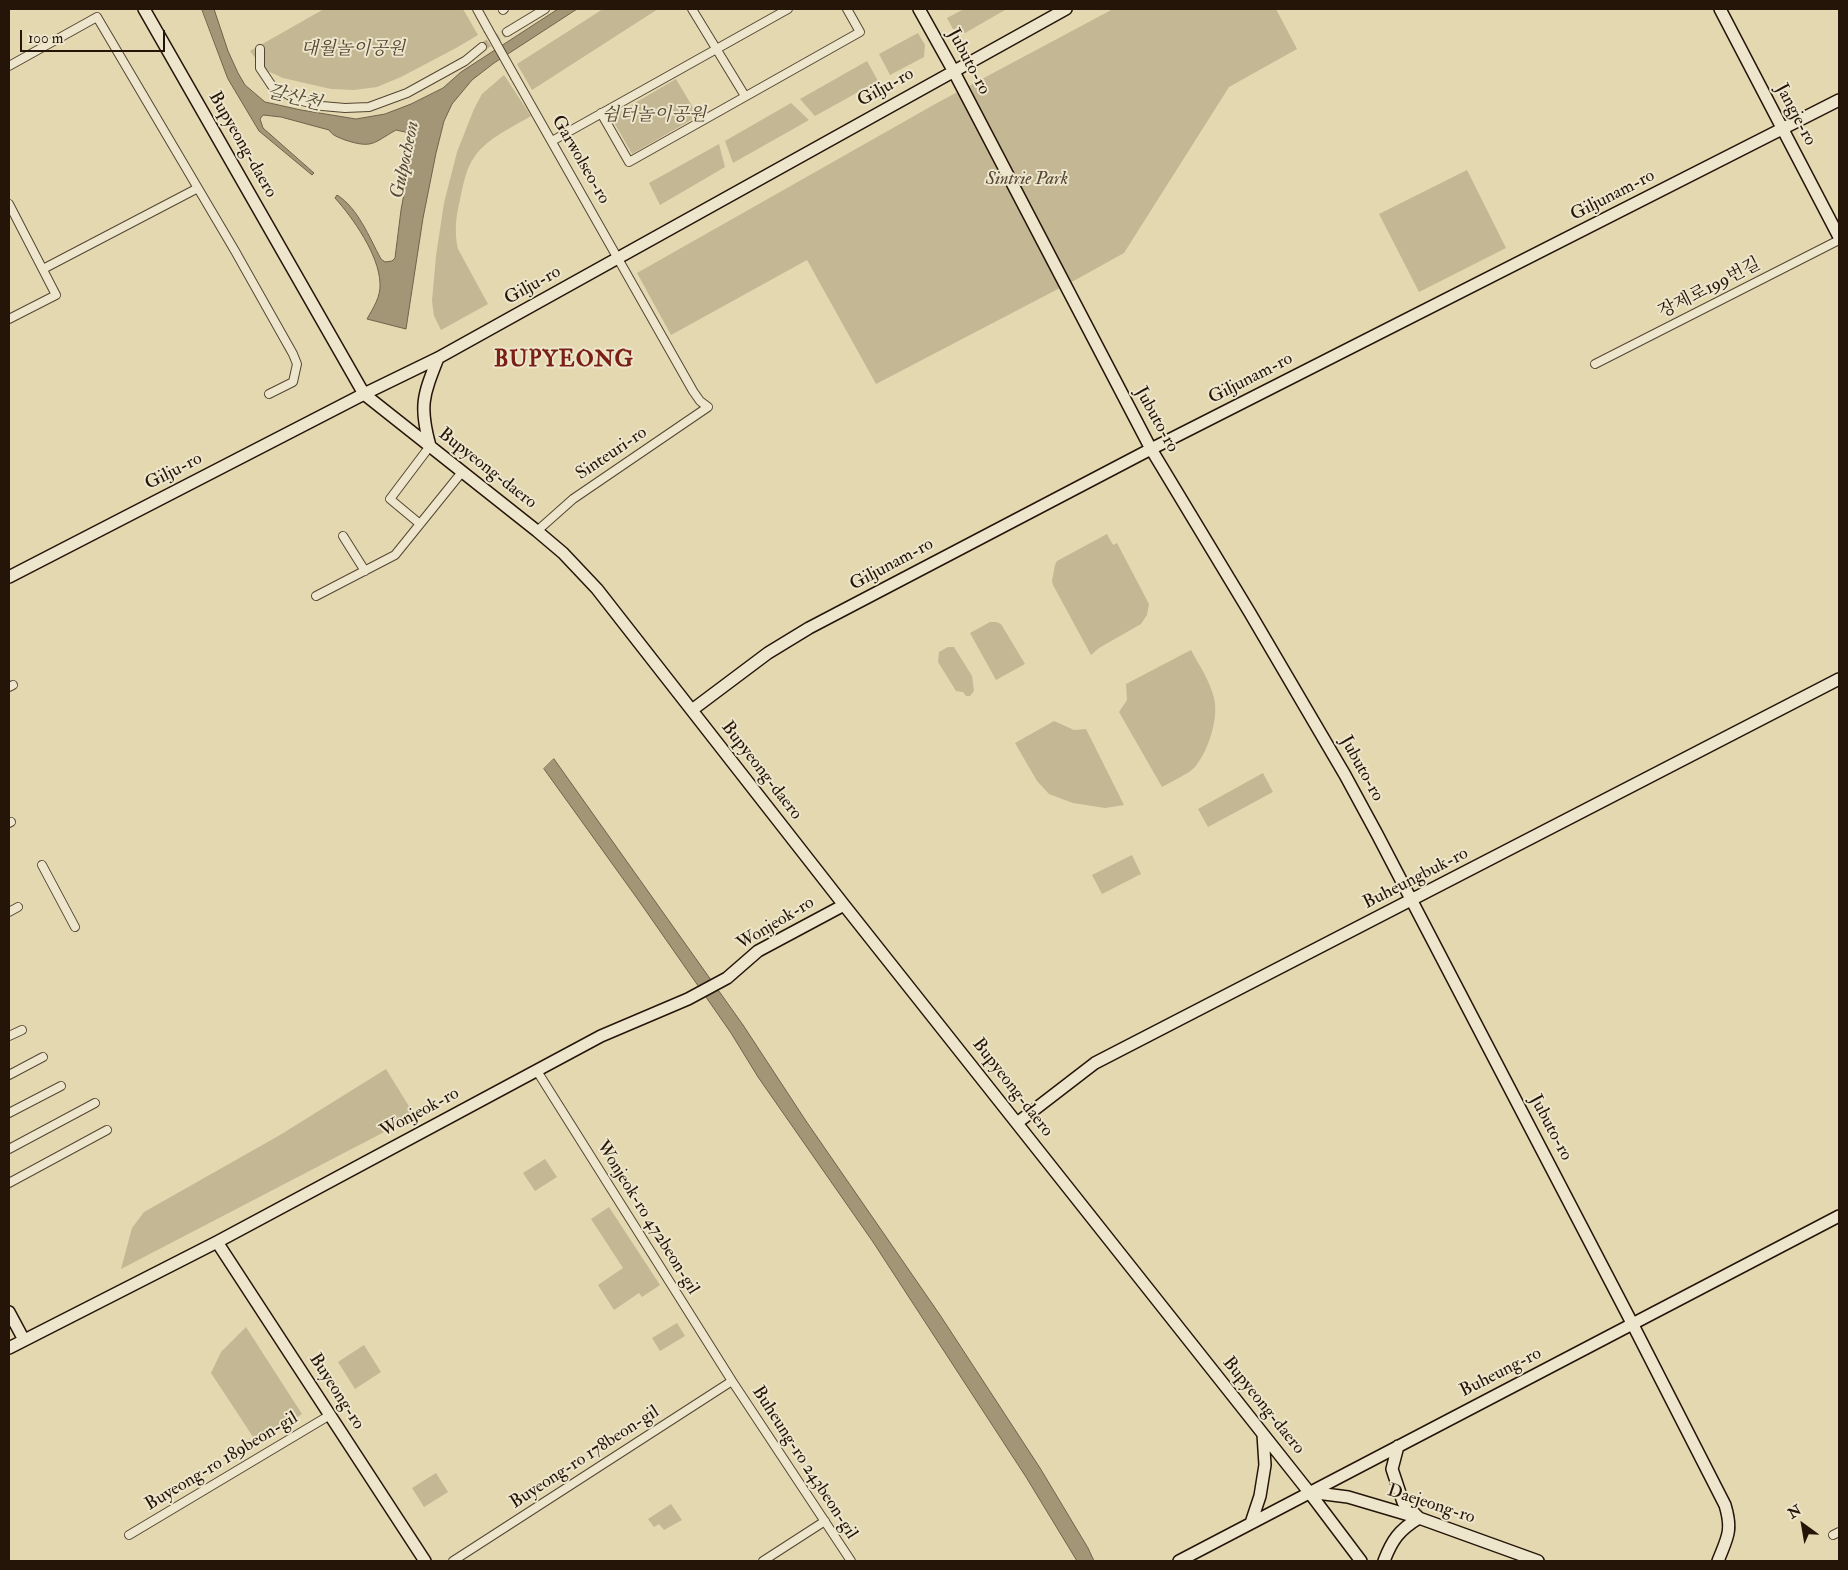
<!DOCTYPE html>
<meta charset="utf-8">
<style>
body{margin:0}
#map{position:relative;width:1848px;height:1570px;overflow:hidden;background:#e3d8b0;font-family:"IM FELL Double Pica",serif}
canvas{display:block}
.frame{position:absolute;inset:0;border:10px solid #251509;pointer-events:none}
.north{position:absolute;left:1778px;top:1500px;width:50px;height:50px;-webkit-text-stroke:4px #ede6cc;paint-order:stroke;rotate:328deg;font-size:14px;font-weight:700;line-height:20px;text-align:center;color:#251509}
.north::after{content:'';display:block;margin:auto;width:18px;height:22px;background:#251509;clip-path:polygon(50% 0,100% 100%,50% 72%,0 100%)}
.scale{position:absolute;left:20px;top:30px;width:145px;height:22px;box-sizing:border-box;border:2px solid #251509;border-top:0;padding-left:6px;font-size:15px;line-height:18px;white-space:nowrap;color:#251509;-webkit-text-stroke:4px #ede6cc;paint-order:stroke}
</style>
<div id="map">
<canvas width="1848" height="1570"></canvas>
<div class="frame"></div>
<div class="north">N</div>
<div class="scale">100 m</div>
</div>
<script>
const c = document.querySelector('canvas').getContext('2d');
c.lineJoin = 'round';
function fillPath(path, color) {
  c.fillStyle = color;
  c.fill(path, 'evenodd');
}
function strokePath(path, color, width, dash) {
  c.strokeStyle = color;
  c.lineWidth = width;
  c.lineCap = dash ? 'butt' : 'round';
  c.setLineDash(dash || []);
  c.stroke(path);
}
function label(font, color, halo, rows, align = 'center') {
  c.font = font + ' "IM FELL Double Pica","Noto Serif KR",serif';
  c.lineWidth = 4;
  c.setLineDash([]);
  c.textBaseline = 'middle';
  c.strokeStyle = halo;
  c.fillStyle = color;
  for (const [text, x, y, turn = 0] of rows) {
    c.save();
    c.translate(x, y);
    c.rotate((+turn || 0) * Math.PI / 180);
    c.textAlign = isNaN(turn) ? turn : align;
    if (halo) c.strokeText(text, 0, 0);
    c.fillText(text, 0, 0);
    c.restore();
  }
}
const green = new Path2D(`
 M324,9H463L478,35L456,48L401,77L377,87L354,90L331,89L283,78L263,69L250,51Z
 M603,9H658L532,90L517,64Z
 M964,9H1004L1005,10L965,33L953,29L947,18Z
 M1113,9H1276L1297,49L1229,87L1124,253L1079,278L876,384L807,260L671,335L637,273L937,103Z
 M918,33L925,45L924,57L890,75L879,54Z
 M867,61L878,81L815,116L800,99Z
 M504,75L531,116C511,128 488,138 475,156C466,168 463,185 460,200C456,216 454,232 458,249L488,304L441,330L434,316L432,301L436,256L444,203L457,152L474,109L482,94Z
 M676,79L698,116L632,154L611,117Z
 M791,103L809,120L733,163L725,141Z
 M719,144L725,167L660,205L649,183Z
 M1467,170L1506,248L1419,292L1379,214Z
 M1107,534L1113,545L1117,543L1149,604L1147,615L1141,624L1099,648L1091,655L1053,585L1052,581L1055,565L1057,561Z
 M990,622H996L1001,624L1025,664L996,680L970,633Z
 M948,647H954L972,676L974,691L970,696H966L963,692L956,691L938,662L939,652Z
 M1191,650C1199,665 1210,681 1214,698C1219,719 1208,751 1195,767C1188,774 1171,782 1162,787L1119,712L1127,700L1126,684Z
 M1054,721L1074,730L1086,729L1124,805L1105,808L1073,803L1049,794L1037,781L1015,743Z
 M1263,773L1273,792L1208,827L1198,809Z
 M1132,855L1141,874L1102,894L1092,875Z
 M386,1069L415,1116L121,1269L132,1228L144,1212L280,1135Z
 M545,1159L557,1177L535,1191L523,1173Z
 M609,1207L660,1285L642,1297L639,1293L614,1310L598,1285L623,1268L591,1219Z
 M677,1323L685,1336L660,1351L652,1338Z
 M246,1327L302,1414L257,1443L211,1373L221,1352Z
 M364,1345L381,1372L355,1389L338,1362Z
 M436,1473L448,1492L424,1507L412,1488Z
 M671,1504L682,1520L664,1530L659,1524L654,1527L648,1519Z`);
const water = new Path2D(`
 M202,9H214L228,51L238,73L245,85L265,102L301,110L356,119L385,114L411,104L443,88L461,72L558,9H577L494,63L472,80L452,104L444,121L436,153L423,218L406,329L367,319C373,308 381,297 380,283C379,255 353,218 335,198L337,195C358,208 369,237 381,259L385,262L392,261L395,258L401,210L414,141L405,132L396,130C373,143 373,149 345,140C338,137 333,136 329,130L281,117L263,115L260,119L263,128L314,173L312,175L259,131L228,79Z
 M554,759L743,1025L806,1121L940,1315L1040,1468L1088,1548L1094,1561H1077L1026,1477L873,1242L758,1077L731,1033L639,901L544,769Z`);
const streetTunnel = new Path2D(`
 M482,47L507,32`);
const street = new Path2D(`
 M477,9L488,29
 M692,9L745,96
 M503,10L504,9
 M507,32L545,9
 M260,49V68L272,86L298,100L322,106L345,108L369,107L407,93L465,61L482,47
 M9,66L97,17L235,251L293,354L297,364L293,382L269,394
 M515,77L693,391L700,401L708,407L573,499L537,531
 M601,113L629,162L860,32L847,9
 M552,141L788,9
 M9,204L56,295L9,319
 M43,269L198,188
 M1595,364L1839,240
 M420,524L390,499L430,446
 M343,536L365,571
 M316,596L395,555L462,472
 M9,687L13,685
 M9,823L11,822
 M42,865L75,927
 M9,912L18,907
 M9,1036L22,1030
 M537,1071L732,1381L851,1561
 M9,1075L43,1057
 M9,1113L61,1086
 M9,1149L95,1103
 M9,1183L107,1130
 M129,1535L330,1415
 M1833,1535L1839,1532
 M453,1561L732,1381
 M763,1561L825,1521`);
const secondary = new Path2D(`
 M144,9L364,394L537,531L563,553L597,589L844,905L1309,1492L1361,1561
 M919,9L953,70L1151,449L1250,613L1345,775L1377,834L1633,1325L1725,1505C1733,1531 1727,1538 1718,1561
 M1720,9L1839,237
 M430,446C419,406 423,396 438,358
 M9,577L364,394L438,358L1066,9
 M692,710L768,653L809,628L1151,449L1839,100
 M1017,1123L1095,1063L1839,679
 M217,1242L425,1561
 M9,1312L24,1340
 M9,1348L217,1242L601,1036L688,999L727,978L758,951L844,905
 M1309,1492L1348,1497L1419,1518L1538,1561
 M1251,1523L1260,1496L1265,1465L1263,1434
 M1179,1561L1839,1216
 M1384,1561C1392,1540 1399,1530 1419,1518L1403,1502L1392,1469L1398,1446`);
const streetBridge = new Path2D(`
 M488,29L515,77`);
const parkNames = [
 ["대월놀이공원",353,50],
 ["쉼터놀이공원",654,116],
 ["Sintrie Park",1027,180]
];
const streetNames = [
 ["Jubuto-ro",968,62,62],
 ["Gilju-ro",886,88,-29],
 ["Jangje-ro",1795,115,62],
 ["Bupyeong-daero",242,145,60],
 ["Garwolseo-ro",580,160,60],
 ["Giljunam-ro",1613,196,-27],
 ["Gilju-ro",533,286,-29],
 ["장제로199번길",1710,289,-27],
 ["Giljunam-ro",1251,379,-27],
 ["Jubuto-ro",1156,420,61],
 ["Sinteuri-ro",612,454,-34],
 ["Bupyeong-daero",487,469,38],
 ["Gilju-ro",174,472,-27],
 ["Giljunam-ro",892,565,-28],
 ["Jubuto-ro",1361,769,61],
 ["Bupyeong-daero",761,771,52],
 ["Buheungbuk-ro",1416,879,-27],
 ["Wonjeok-ro",776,924,-31],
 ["Bupyeong-daero",1012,1088,52],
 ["Wonjeok-ro",420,1113,-28],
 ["Jubuto-ro",1550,1128,62],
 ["Wonjeok-ro 472beon-gil",647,1218,58],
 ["Buheung-ro",1501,1373,-27],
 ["Buyeong-ro",336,1392,57],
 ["Bupyeong-daero",1263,1406,51],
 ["Buyeong-ro 178beon-gil",585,1458,-33],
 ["Buyeong-ro 189beon-gil",222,1462,-31],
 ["Buheung-ro 243beon-gil",804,1463,57],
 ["Daejeong-ro",1431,1505,18]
];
const waterNames = [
 ["갈산천",294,99,14],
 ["Gulpocheon",406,160,-78]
];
const districtNames = [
 ["BUPYEONG",564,361]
];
fillPath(green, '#c3b794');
fillPath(water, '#a29677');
strokePath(water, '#70624b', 1);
strokePath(streetTunnel, '#bdb18f', 8, [8, 4]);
strokePath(street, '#544633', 10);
strokePath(secondary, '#251509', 14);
strokePath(street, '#ede6cc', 8);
strokePath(secondary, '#ede6cc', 11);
strokePath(streetBridge, '#544633', 10, []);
strokePath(streetBridge, '#ede6cc', 8);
label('italic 18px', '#544633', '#ede6cc', parkNames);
label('18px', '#251509', '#ede6cc', streetNames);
label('italic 19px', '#574935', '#ede6cc', waterNames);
c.letterSpacing = '1px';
label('bold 22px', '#7a1f14', '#ede6cc', districtNames);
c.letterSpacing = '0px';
</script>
